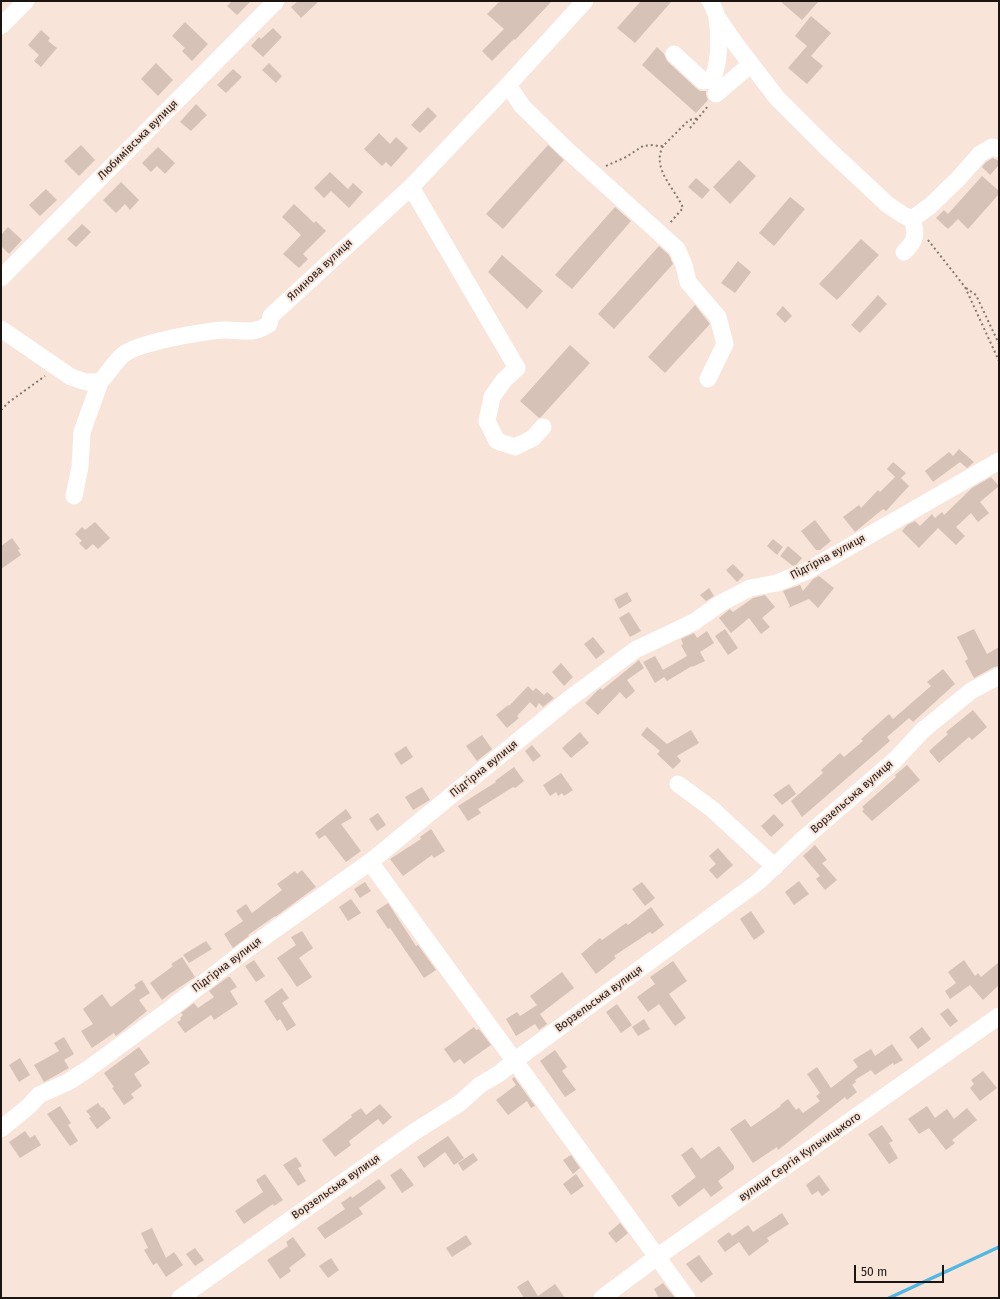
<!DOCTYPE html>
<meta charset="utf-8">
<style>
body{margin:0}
#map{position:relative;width:1000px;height:1299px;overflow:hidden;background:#f8e4d8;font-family:"Fira Sans",sans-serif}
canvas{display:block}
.frame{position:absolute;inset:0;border:2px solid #1b1410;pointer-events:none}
.scale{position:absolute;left:854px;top:1265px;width:90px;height:18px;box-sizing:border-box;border:2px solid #1b1410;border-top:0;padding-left:5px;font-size:12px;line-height:14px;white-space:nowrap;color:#1b1410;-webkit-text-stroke:3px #f8e4d8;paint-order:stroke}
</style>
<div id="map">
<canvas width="1000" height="1299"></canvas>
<div class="frame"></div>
<div class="scale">50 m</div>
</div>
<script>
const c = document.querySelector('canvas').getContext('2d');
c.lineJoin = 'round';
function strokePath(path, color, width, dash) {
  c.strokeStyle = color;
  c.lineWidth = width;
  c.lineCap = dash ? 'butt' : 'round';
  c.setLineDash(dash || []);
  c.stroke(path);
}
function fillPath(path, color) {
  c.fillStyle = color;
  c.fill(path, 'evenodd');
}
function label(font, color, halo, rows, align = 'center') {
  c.font = font + ' "Fira Sans",sans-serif';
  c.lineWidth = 4;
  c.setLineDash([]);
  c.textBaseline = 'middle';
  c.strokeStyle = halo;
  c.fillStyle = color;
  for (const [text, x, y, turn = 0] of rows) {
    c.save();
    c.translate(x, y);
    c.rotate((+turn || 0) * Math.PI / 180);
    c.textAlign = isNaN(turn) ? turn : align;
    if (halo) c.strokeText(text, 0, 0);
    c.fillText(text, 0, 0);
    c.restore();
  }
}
const stream = new Path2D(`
 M889,1298L999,1247`);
const building = new Path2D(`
 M232,1H251L237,15L227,6Z
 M298,1H319L301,18L291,7Z
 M500,1H552L515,40L514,39L492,61L482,51L504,29L487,14Z
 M641,1H672L635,43L617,28Z
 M780,1H819L802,20Z
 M811,16L831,33L811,56L823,66L807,84L788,68L807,46L795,36Z
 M185,22L208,44L192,61L182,51L185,48L172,36Z
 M273,28L282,37L263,57L251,46L259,37L261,39Z
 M41,30L50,38L48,41L57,48L41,67L34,61L39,55L28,45Z
 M657,47L664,54L667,61L696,88L700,91H706V95L708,100L696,113L642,65Z
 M156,63L173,80L158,96L141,79Z
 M269,63L282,76L276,83L262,70Z
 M233,69L242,77L226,93L217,85Z
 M196,104L207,115L191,131L180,122Z
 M428,107L437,116L420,133L411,125Z
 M379,133L390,144L396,137L408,148L391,167L386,162L382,166L364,149Z
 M81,145L95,160L79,176L64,161Z
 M548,145L564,160L503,229L486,214Z
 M158,147L175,163L165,174L157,166L151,172L142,163Z
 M993,158L999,161V165L990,175L982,167L986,162Z
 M739,160L756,176L730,204L713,187Z
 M330,172L348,189L353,183L363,192L349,208L331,191L324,198L314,188Z
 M982,176L999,191V194L968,229L958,219L948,229L936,218L944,210L948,214Z
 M696,178L710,190L702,199L688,187Z
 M121,182L139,200L130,210L125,204L116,213L103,200Z
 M46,189L57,200L40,216L29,205Z
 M790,197L805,209L774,246L759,233Z
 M294,204L314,223L316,221L326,231L303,254L308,259L299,268L283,254L301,235L282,217Z
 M615,207L631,221L572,289L555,275Z
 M82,224L91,232L76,247L67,239Z
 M8,227L22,240L9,254L1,246V235Z
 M861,239L879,255L837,300L819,284Z
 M659,246L669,255L673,264L614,329L598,314Z
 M502,255L543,291L527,309L488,272Z
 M738,261L751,272L735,293L721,283Z
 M878,295L887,304L860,333L851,325Z
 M695,305L710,324L665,373L648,357Z
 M783,306L792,316L785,323L776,314Z
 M570,345L590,363L541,417L539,418L520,401Z
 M959,449L974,462L967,468L960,462L933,482L925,471L949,452L953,456Z
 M893,462L906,473L901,478L909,486L886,511L883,509L855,532L843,517L859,505L861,508L878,490L880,492L895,477L887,469Z
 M991,477L999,486L980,502L989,513L978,522L971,513L956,527L965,536L956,545L938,528L919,548L902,531L907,525L915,521L920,526L932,514L935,518L942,512L944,515L972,488Z
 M815,520L831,541L820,550H816L801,531Z
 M95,522L110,538L98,549L93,544L86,550L79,543L82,541L75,534L82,527L85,530Z
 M12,538L20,549L18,550L21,555L1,569V546Z
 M773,539L783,547L777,555L767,546Z
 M788,546L802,558L797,564L793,566L780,556Z
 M733,564L744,575L737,582L726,570Z
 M819,576L834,588L818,608L809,599L788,608L790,606L783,591L800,585L803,591L813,579Z
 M709,588L714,596L706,601L700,595Z
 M627,592L632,601L619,609L614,599Z
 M765,595L775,607L762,618L770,627L761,634L749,618L731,633L719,618L730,609L733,612L753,598Z
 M629,612L641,631L630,637L619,618Z
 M725,629L738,648L728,655L715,636Z
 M974,629L987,654L999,647V666L994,667L974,678L965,661L968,659L957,637Z
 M707,631L714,643L700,652L705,661L692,667V666L667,681L664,677L655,683L643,662L655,656L663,670L687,656L681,645L683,644L681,639L694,633L697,638Z
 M593,637L605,652L596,659L584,644Z
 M639,660L644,668L627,680L635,691L626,699L620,692L598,715L585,703L597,691L601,688L602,690Z
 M561,663L573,677L564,686L552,672Z
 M943,669L955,684L913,722L909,718L887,737L890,741L802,817L791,801L823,773L821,770L840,753L844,757L863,741L861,739L889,714L893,719L931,686L927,682Z
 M528,686L533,691L536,688L544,695L547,692L554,698L543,707L539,703L536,708L530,702L517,716L519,718L507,728L496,715L508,705L509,706Z
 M973,710L987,727L972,740L969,737L939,763L929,751L948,734L946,732Z
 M647,727L667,744L691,730L699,743L677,756L681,761L673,769L657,754L660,751L641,735Z
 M580,732L589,743L571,758L562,748Z
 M482,735L492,749L477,761L466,746Z
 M532,745L541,756L533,762L525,751Z
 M406,746L413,757L401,765L394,754Z
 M907,765L920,780L872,821L862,811L864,809L862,807L896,777L895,775Z
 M514,767L524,781L515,788L513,787L478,809L481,813L468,821L458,806L496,782L495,781Z
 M561,773L573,790L564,796L562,793L558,796L556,792L550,796L543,785Z
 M789,784L796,794L782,805L773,795Z
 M422,787L430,800L413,810L405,797Z
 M346,809L352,818L341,824L361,851L346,862L325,835L319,839L315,833Z
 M378,813L386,825L377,831L369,819Z
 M774,814L784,825L771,837L761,826Z
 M431,829L445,851L434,858L432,855L403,876L390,859L421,839L420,837Z
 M815,845L827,860L822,863L837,880L825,890L816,879L820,876L803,856Z
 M718,848L733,865L717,879L709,870L716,864L709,856Z
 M302,870L316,887L275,917V916L248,935L249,936L233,948L224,934L243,921L236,911L246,904L252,913L282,890L277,884L295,871L297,874Z
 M799,881L809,894L794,905L785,892Z
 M365,882L371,891L360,898L354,889Z
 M642,882L655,898L645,906L632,889Z
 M351,899L361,913L348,921L339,907Z
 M388,903L416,946L418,945L436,970L424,978L390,928L388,929L376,911Z
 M651,907L664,925L652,934L650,932L614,956L616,958L596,974L581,954L600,938L602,940L626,923L628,925Z
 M751,911L765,932L754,940L740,919Z
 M302,931L313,948L299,958L312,977L297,987L277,958L296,945L291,937Z
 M206,941L212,949L189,963L183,955Z
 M182,957L195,977L171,993L162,1000L150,983L173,966L171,964Z
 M254,960L265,976L256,982L245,966Z
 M964,960L975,976L978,973L981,977L999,962V985L983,1000L970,985L950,999L945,991L956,983L948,972Z
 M673,961L687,981L669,994L686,1018L675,1026L659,1004L648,1012L637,997L655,984L650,977Z
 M562,972L574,988L540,1014L547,1024L539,1030L535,1024L516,1036L506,1019L517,1012L520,1016L537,1005L530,996Z
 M228,977H230L237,987L230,991L238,1004L214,1020L211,1015L185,1033L177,1022L181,1020L180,1018L183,1015L181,1013L194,1003L198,1008L214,997L209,991Z
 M142,980L150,993L139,1000L147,1011L116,1036L114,1033L92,1048L81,1031L93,1024L83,1009L102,994L111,1007L136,988L134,985Z
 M282,988L289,998L282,1003L296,1025L287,1031L280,1019L277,1021L264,1001Z
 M617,1004L632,1025L621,1033L606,1012Z
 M948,1008L958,1021L950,1027L940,1014Z
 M644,1019L650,1029L638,1036L632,1027Z
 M474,1027L476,1030L479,1029L491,1045L464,1064L460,1059L454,1063L444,1049Z
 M922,1027L931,1039L918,1049L909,1037Z
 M64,1037L74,1054L64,1060L69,1068L44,1082L34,1065L59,1051L54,1043Z
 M892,1044L903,1060L894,1065L893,1063L875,1075L871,1070L855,1080L856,1082L852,1085L857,1092L847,1100L845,1097L778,1150L777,1147L753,1163L730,1129L745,1119L751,1127L781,1106L780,1105L788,1099L796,1110L799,1108L803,1113L820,1101L816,1096L820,1093L807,1074L817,1067L831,1088L858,1067L853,1060L871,1049L875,1056Z
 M139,1047L150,1063L134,1074L142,1086L131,1094L134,1098L124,1105L112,1088L114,1087L104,1073Z
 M555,1050L567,1067L562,1071L576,1090L565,1097L540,1061Z
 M20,1058L30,1075L19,1082L9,1065Z
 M983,1071L997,1088L980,1101L970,1088L974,1084L971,1080Z
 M514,1077L535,1106L531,1108L527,1101L508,1115L496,1100L516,1085L512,1079Z
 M98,1103L102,1108L103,1107L111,1118L97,1129L89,1118L91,1117L86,1111Z
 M380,1104L392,1117L383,1125L378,1119L349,1141L351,1145L335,1157L322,1140L352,1117L351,1115L361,1108L366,1115Z
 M60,1106L71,1123L68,1125L78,1141L70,1146L47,1114Z
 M927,1106L935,1118L947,1109L954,1119L967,1108L977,1120L952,1140L955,1143L946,1150L929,1128L919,1134L908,1119Z
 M882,1125L893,1141L889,1143L898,1158L889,1164L868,1134Z
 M25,1131L30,1138L35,1135L41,1145L20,1158L9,1142Z
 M448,1136L464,1158L454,1165L445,1152L424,1168L417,1157Z
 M719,1146L734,1166V1169L718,1181L723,1188L711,1197L704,1188L679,1207L671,1196L696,1177L681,1155L692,1147L701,1159Z
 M473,1153L478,1160L463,1171L458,1163Z
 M571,1155L580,1168L573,1174L563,1160Z
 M296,1157L302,1166L298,1168L306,1181L298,1186L283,1165Z
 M401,1168L414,1185L402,1193L390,1175Z
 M265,1174L283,1200L274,1206L273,1204L244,1224L235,1211L263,1192L256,1180Z
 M576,1174L584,1186L571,1195L563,1184Z
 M819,1175L830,1190L822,1196L818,1191L812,1195L806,1185Z
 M379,1179L386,1188L359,1208L363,1214L325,1239L317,1228L345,1209L341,1203L351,1196L352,1198Z
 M782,1213L789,1224L767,1238L769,1241L749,1256L739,1242L725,1252L717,1241L729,1232L732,1236L748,1225L753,1232Z
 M620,1223L628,1233L616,1243L608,1233Z
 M152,1228L166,1258L174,1252L183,1265L166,1277L157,1263L153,1265L144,1250L148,1248L141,1233Z
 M466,1235L472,1244L452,1257L446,1248Z
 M293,1237L306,1255L289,1268L291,1271L280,1279L267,1260L288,1246L286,1242Z
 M195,1248L204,1260L195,1266L186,1254Z
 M699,1255L713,1274L701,1283L686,1264Z
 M331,1258L339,1270L328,1278L319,1266Z
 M528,1280L538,1296L555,1284L565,1298H524L517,1287Z
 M663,1283L675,1298H659L654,1289Z`);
const path = new Path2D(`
 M690,128L708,106
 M663,146C651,169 675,188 683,208L669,224
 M606,166L626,157L643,146L653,145L658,146H663L689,120L699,118
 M928,240L965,287L999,361
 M966,288L976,295L999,344
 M1,410L9,402L45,376`);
const minor = new Path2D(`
 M717,17L737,46L777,98L828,149L887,204L903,215L912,219L930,206L959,178L980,154L992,147L999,149
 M1,26L26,1
 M674,54L703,81L712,80C720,61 720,39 717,18C716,13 713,6 710,1
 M508,85L522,106L566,149L677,249L684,265L688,282L718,317L725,344L708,379
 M716,94L751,64
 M411,187L517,368L504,380L492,397L487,421L497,441L515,447L533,438L543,427
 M904,252C916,241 917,234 912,219
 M1,278L276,1
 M1,329L71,377L86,382H100C108,374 115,361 124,354C141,342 200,332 222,330C240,329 253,336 269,324L271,316L411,187L508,85L585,1
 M74,496L80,467L82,432L100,382
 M678,784L712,809L775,867
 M370,862L687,1298
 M1,1129L29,1106L39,1095L68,1082L88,1069L174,1006L246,950L370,862L569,699L635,650L694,622L721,603L750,588L777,583L807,571L999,461
 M180,1298L414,1132L460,1103L480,1085L500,1073L514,1061L758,882L802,840L895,760L923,730L971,691L999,676
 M602,1298L657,1257L999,1016`);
const streetNames = [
 ["Любимівська вулиця",138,140,-45],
 ["Ялинова вулиця",320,270,-43],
 ["Підгірна вулиця",828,557,-28],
 ["Підгірна вулиця",484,769,-39],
 ["Ворзельська вулиця",852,797,-41],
 ["Підгірна вулиця",227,965,-37],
 ["Ворзельська вулиця",599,999,-36],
 ["вулиця Сергія Кульчицького",800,1157,-35],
 ["Ворзельська вулиця",336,1187,-35]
];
strokePath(stream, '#53b7e0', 3.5);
fillPath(building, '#d6c2b6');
strokePath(path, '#857870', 2, [2, 3]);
strokePath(minor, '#fff', 17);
label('11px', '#1b1410', '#f8e4d8', streetNames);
</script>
